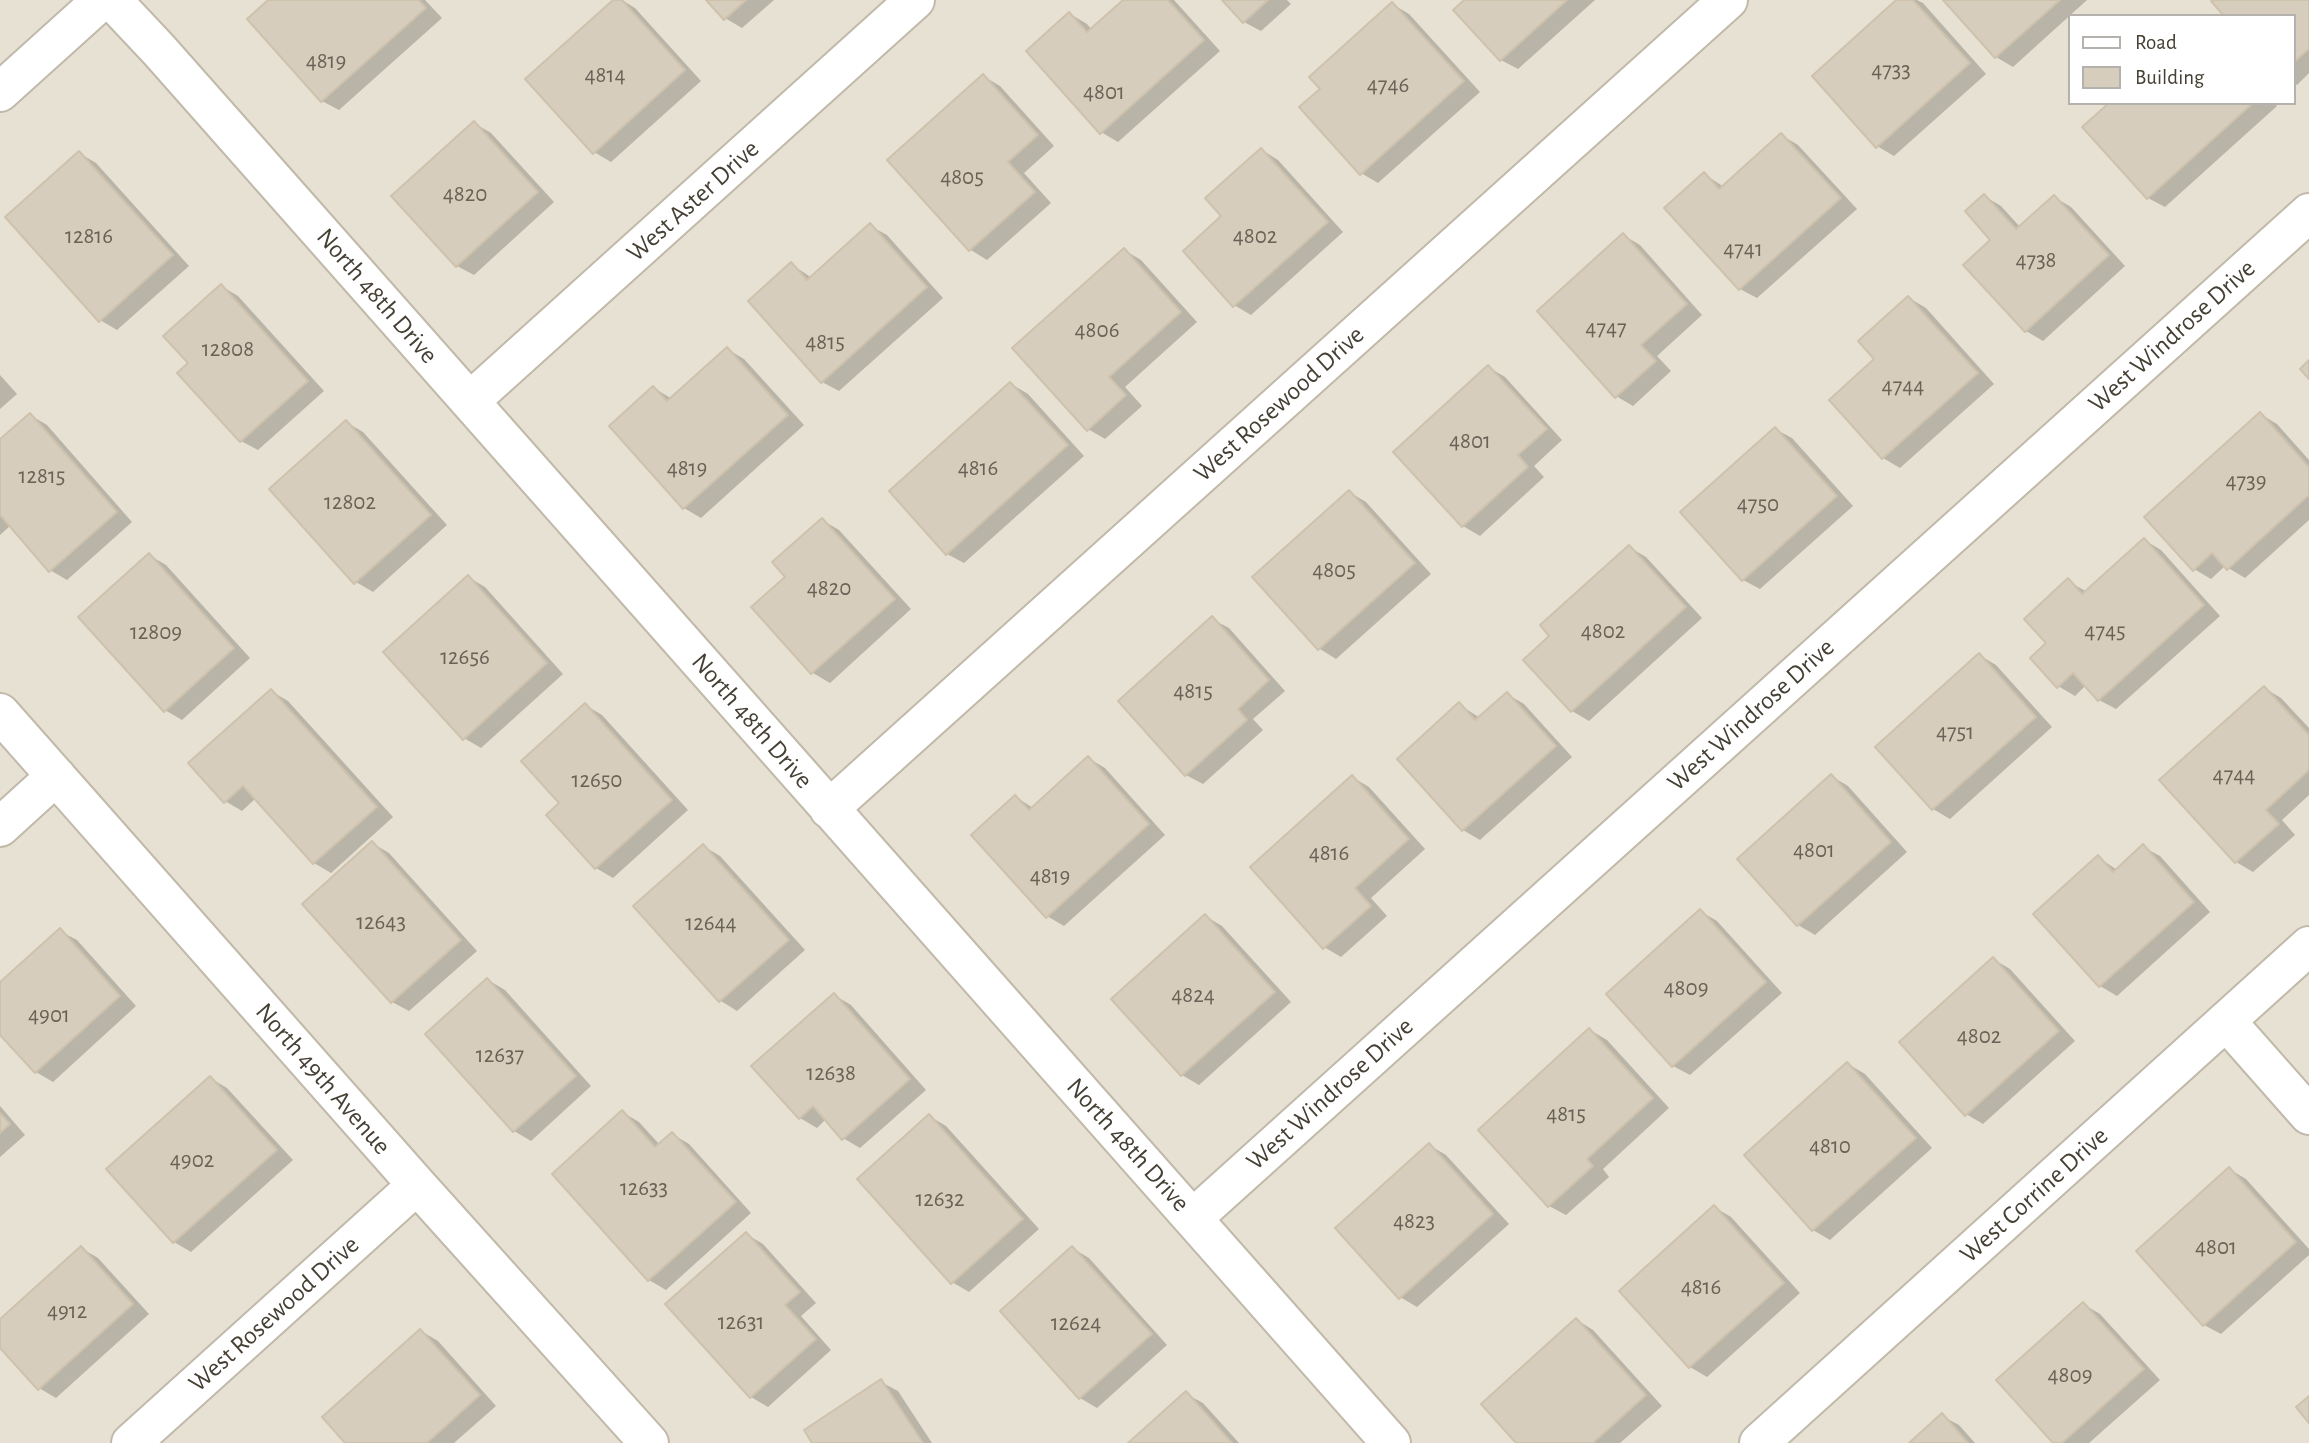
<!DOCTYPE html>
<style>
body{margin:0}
#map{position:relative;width:2309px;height:1443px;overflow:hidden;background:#f3efe5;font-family:"Alegreya Sans",sans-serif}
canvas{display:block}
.legend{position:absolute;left:2068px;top:14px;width:228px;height:91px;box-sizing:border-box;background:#fff;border:2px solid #b5b2ae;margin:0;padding:9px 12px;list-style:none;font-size:21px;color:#453f34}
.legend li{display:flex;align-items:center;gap:14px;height:35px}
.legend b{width:35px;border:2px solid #b5b2ae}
</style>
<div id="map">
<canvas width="2309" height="1443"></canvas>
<ul class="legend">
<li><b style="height:9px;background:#fff"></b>Road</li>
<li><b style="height:19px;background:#d7cdbd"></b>Building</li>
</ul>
</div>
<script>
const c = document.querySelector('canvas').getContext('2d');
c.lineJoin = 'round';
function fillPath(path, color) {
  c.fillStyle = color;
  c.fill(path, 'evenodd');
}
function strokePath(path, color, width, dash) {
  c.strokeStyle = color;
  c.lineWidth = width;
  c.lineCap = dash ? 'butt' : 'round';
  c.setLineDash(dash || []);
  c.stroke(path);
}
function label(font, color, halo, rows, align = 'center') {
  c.font = font + ' "Alegreya Sans",sans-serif';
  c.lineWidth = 6;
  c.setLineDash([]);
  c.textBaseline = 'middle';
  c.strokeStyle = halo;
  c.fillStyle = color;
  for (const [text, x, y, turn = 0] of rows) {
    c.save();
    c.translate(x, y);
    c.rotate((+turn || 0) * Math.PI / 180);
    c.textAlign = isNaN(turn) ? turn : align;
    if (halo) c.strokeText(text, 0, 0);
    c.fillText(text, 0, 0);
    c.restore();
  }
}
const residential = new Path2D(`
 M0,0H2309V1443H0ZM2069,16H2293V103H2069Z`);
const shadow = new Path2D(`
 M271,0H425L442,18L339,110L322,101Z
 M616,0H622L635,8L701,81L611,162L594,152Z
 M709,0H774L742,28L725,18Z
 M1125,0H1174L1220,51L1118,142L1101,132L1070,14L1087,24L1092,30Z
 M1224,0H1287L1291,4L1261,31L1244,22Z
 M1466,0H1595L1518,69L1501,60Z
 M1899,0H1917L1923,3L1986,74L1894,156L1877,146Z
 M1945,0H2087L2013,67L1996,57Z
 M2215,0H2309V73L2297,85L2293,83V16Z
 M1392,4L1409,14L1480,92L1378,183L1361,173L1322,89Z
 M983,76L1000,86L1054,146L1024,173L1051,203L987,260L971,250L890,160Z
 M2112,103H2274L2277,106L2165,207L2148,198Z
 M474,123L491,133L554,202L474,275L457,266Z
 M1781,135L1798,145L1857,209L1757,298L1740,289L1704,174L1724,187Z
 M1262,150L1278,160L1343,232L1251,315L1234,305L1224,216Z
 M79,153L96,163L189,266L117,330L100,320Z
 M1984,196L2001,206L2020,227L2054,197L2071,207L2125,266L2043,341L2026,331L1993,240Z
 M870,226L887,235L943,298L839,391L822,382L791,264L812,278Z
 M1623,235L1640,245L1702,315L1657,356L1671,371L1633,406L1616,396Z
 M1124,250L1141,260L1197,322L1125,387L1142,406L1105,439L1088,429Z
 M221,286L238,296L324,391L258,450L241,441Z
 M1909,298L1926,308L1994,384L1900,468L1883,458L1831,400L1876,359Z
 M727,349L744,359L804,425L701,518L684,508L654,388L672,399Z
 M1488,367L1505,377L1562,440L1534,466L1544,477L1480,536L1463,526L1396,452Z
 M0,375L17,394L0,409Z
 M1011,384L1028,394L1084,456L964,563L947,554Z
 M2260,414L2277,424L2309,460V520L2245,578L2225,566L2211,579L2194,569Z
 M30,415L47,425L132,522L67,580L50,570L11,525L0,535V442Z
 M346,422L363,432L447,525L373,592L356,582Z
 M1775,429L1792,438L1853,506L1760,589L1743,580Z
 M1349,492L1366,502L1431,574L1336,659L1320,649L1255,577Z
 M822,520L839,530L911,609L830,683L813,673L754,607L788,577Z
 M2144,540L2161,550L2220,616L2116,709L2099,700L2086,685L2075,696L2058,686L2048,643L2068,581L2087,592Z
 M1629,547L1646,557L1702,618L1589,721L1572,711Z
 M149,555L166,565L250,658L182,720L165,710Z
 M468,577L485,587L563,674L481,748L464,738Z
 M1212,619L1229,628L1285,691L1253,719L1263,730L1203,784L1186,775Z
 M1979,655L1996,665L2052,727L1950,819L1933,809L1877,747Z
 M2264,688L2281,698L2309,728V795L2282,820L2295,835L2253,872L2236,862L2162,780Z
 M271,691L288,701L393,817L331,873L314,863L256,798L242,811L225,801Z
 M1507,694L1524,704L1572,757L1480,840L1463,830L1460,705L1480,718Z
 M585,705L602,715L688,810L613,878L596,868L561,803Z
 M1088,758L1105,768L1165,835L1064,926L1047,916L1016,797L1033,808Z
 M1831,776L1848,786L1907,852L1815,935L1798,925L1739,859Z
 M1352,777L1369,787L1425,849L1371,898L1387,916L1341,957L1324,947Z
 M372,843L389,853L477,951L409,1011L392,1002Z
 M703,846L720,856L805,950L737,1011L721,1001L635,907Z
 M2143,847L2160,856L2210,912L2117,996L2100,986L2098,857L2117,870Z
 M1700,911L1717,921L1782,993L1690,1075L1673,1066Z
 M1205,916L1222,926L1291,1002L1199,1085L1182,1075L1113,999Z
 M60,931L77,940L136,1006L53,1082L36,1072L0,1032V985Z
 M1993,959L2010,969L2075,1041L1983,1124L1966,1114Z
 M488,980L505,990L591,1086L531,1141L514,1131Z
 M834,995L851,1005L926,1090L860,1148L843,1138L826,1119L817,1128L800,1118Z
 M1590,1030L1607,1040L1669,1108L1603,1169L1609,1177L1566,1215L1549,1206Z
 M1848,1064L1865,1074L1932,1148L1830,1240L1813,1230Z
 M210,1078L227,1088L293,1160L191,1252L174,1242L109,1169Z
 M0,1106L25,1135L0,1157Z
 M622,1112L639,1122L660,1145L672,1134L689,1144L751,1213L666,1290L649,1280Z
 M929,1116L946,1126L1039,1229L969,1292L952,1282Z
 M1429,1145L1446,1155L1509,1224L1417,1307L1400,1297Z
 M2229,1169L2246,1179L2309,1249V1255L2221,1334L2204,1325Z
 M1714,1207L1731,1217L1800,1293L1707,1377L1690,1367L1621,1291Z
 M746,1234L763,1244L816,1303L801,1316L831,1350L768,1407L751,1397L668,1304Z
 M81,1248L98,1258L149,1314L56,1398L39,1388L0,1345V1321Z
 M1072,1248L1089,1258L1167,1345L1097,1408L1080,1398L1002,1311Z
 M2083,1304L2100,1314L2160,1380L2089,1443H2055Z
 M1577,1320L1593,1330L1662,1406L1620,1443H1518Z
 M421,1331L438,1341L496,1406L454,1443H348Z
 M881,1382L898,1391L932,1443H814Z
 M1186,1394L1203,1403L1239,1443H1131Z
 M1942,1416L1959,1425L1975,1443H1912Z`);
const building = new Path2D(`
 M268,0H419L426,8L321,102L247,19Z
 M613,0H622L685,70L593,154L525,79Z
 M706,0H746L724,20Z
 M1123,0H1168L1204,40L1100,134L1026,51L1069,12L1087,32Z
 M1222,0H1268L1243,23Z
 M1464,0H1567L1500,61L1453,10Z
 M1896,0H1913L1970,63L1876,148L1812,76Z
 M1943,0H2060L1995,58Z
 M2213,0H2309V49L2293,63V16H2224L2211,1Z
 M1392,2L1464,81L1360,175L1299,107L1320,89L1309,77Z
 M983,74L1038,135L1008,162L1035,192L969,251L887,160Z
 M2109,103H2253L2147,199L2082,127Z
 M474,121L538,192L456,267L391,196Z
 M1781,133L1841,198L1739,290L1664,208L1704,172L1719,189Z
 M1261,148L1328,222L1233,307L1183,251L1221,216L1205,198Z
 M79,151L173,255L99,322L5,217Z
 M1984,194L2016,229L2054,195L2109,255L2025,332L1963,265L1990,240L1965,211Z
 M870,223L927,287L821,383L748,301L791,262L807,280Z
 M1623,233L1687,304L1641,345L1656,361L1615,398L1537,311Z
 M1124,248L1181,312L1109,377L1126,395L1087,431L1012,348Z
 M221,284L308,381L240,442L177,373L188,363L163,336Z
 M1908,296L1978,373L1882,459L1829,400L1874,359L1858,341Z
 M727,347L788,415L683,509L609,426L653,386L667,401Z
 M2309,360V379L2300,369Z
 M1488,365L1547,429L1518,455L1528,467L1462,527L1393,452Z
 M1010,382L1068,445L946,555L889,491Z
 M2260,412L2309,467V495L2227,570L2212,553L2193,571L2144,517Z
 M30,413L117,512L49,572L0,515V439Z
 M346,420L431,515L354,584L269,489Z
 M1775,427L1837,496L1742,581L1680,512Z
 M1349,490L1415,563L1318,650L1252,577Z
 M822,518L895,599L811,674L751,607L785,577L772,562Z
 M2144,538L2204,605L2098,701L2073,673L2057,688L2030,658L2046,643L2024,619L2068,578L2082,594Z
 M1629,545L1686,607L1571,712L1523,660L1549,636L1540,625Z
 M149,553L234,648L164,712L78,617Z
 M468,575L547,663L463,740L383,652Z
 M1212,616L1269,680L1238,709L1247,720L1185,776L1118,701Z
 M1979,653L2036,717L1932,810L1875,747Z
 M2264,686L2309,735V770L2266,810L2279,824L2235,863L2159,780Z
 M271,689L377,807L313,864L243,786L224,803L188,763Z
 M1507,692L1556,746L1462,831L1397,759L1459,702L1475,720Z
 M585,703L672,800L595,869L546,815L559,803L521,761Z
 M1088,756L1149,824L1046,918L971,835L1015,795L1029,810Z
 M1831,774L1891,842L1797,926L1737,859Z
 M1352,775L1409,839L1355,888L1371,906L1323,949L1250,867Z
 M372,841L461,940L391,1003L302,904Z
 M703,844L789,940L719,1002L633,906Z
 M2143,844L2194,902L2099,987L2033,914L2098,855L2113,872Z
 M1700,909L1766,982L1672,1067L1606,994Z
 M1205,914L1275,992L1181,1076L1111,999Z
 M60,928L120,996L35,1073L0,1035V982Z
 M1993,957L2059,1031L1965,1116L1899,1042Z
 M487,978L576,1076L513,1132L425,1034Z
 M834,993L910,1079L842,1140L813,1106L799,1119L751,1066Z
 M1589,1028L1653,1098L1587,1159L1593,1166L1548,1207L1478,1130Z
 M1847,1062L1916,1138L1812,1231L1744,1155Z
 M210,1076L277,1150L173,1243L106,1169Z
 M622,1110L655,1147L672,1132L736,1202L648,1281L552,1174Z
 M0,1113L10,1124L0,1133Z
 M929,1114L1023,1219L951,1284L857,1179Z
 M1429,1143L1493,1214L1399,1299L1335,1228Z
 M2229,1167L2296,1242L2203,1326L2136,1251Z
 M1714,1205L1784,1283L1689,1368L1619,1291Z
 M746,1232L800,1292L785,1305L816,1339L750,1398L665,1304Z
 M81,1246L133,1304L38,1390L0,1348V1319Z
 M1072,1246L1152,1334L1079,1399L1000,1311Z
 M2083,1302L2144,1369L2062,1443H2053L1996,1380Z
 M1576,1318L1646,1395L1593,1443H1516L1481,1404Z
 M420,1329L480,1395L427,1443H345L322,1417Z
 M881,1379L923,1443H812L804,1430Z
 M1186,1391L1232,1443H1128Z
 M2309,1396V1423L2296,1407Z
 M1942,1413L1968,1443H1909Z`);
const minor = new Path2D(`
 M112,0L159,50L1391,1443
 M0,92L102,0
 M470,401L915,0
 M0,713L417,1185L649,1443
 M829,809L1728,0
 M0,827L56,776
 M2226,1021L2309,1115
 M1193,1218L2309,213
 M131,1443L417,1185
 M1759,1443L2309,946`);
const numberNames = [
 ["4819",326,61],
 ["4733",1891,70],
 ["4814",605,75],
 ["4746",1388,85],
 ["4801",1104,92],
 ["4805",962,177],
 ["4820",465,194],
 ["12816",89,236],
 ["4802",1255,236],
 ["4741",1743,249],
 ["4738",2036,260],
 ["4747",1606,328],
 ["4806",1097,330],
 ["4815",825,342],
 ["12808",228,349],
 ["4744",1903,386],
 ["4801",1470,441],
 ["4819",687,468],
 ["4816",978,468],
 ["12815",42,476],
 ["4739",2246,481],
 ["12802",350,502],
 ["4750",1758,504],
 ["4805",1334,570],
 ["4820",829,588],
 ["4802",1603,631],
 ["4745",2105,631],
 ["12809",156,632],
 ["12656",465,657],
 ["4815",1193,691],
 ["4751",1955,732],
 ["4744",2234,775],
 ["12650",597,780],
 ["4801",1814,850],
 ["4816",1329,853],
 ["4819",1050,876],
 ["12643",381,922],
 ["12644",711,923],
 ["4809",1686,988],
 ["4824",1193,995],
 ["4901",49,1015],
 ["4802",1979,1036],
 ["12637",500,1055],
 ["12638",831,1073],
 ["4815",1566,1114],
 ["4810",1830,1146],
 ["4902",192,1160],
 ["12633",644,1188],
 ["12632",940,1199],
 ["4823",1414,1221],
 ["4801",2216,1247],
 ["4816",1701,1287],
 ["4912",67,1311],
 ["12631",741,1322],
 ["12624",1076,1323],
 ["4809",2070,1375]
];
const streetNames = [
 ["West Aster Drive",693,201,-42],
 ["North 48th Drive",377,296,49],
 ["West Windrose Drive",2172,336,-42],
 ["West Rosewood Drive",1279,404,-42],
 ["West Windrose Drive",1751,715,-42],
 ["North 48th Drive",752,721,49],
 ["North 49th Avenue",323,1079,49],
 ["West Windrose Drive",1330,1094,-42],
 ["North 48th Drive",1128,1145,48],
 ["West Corrine Drive",2034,1195,-42],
 ["West Rosewood Drive",274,1314,-42]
];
fillPath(residential, '#e7e1d3');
fillPath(shadow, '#0003');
fillPath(building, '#d7cdbd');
strokePath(building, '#cfc2ad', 2);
strokePath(minor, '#c1b9aa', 42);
strokePath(minor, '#fff', 38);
label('23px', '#6a6256', null, numberNames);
label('26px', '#453f34', '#fff', streetNames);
</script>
